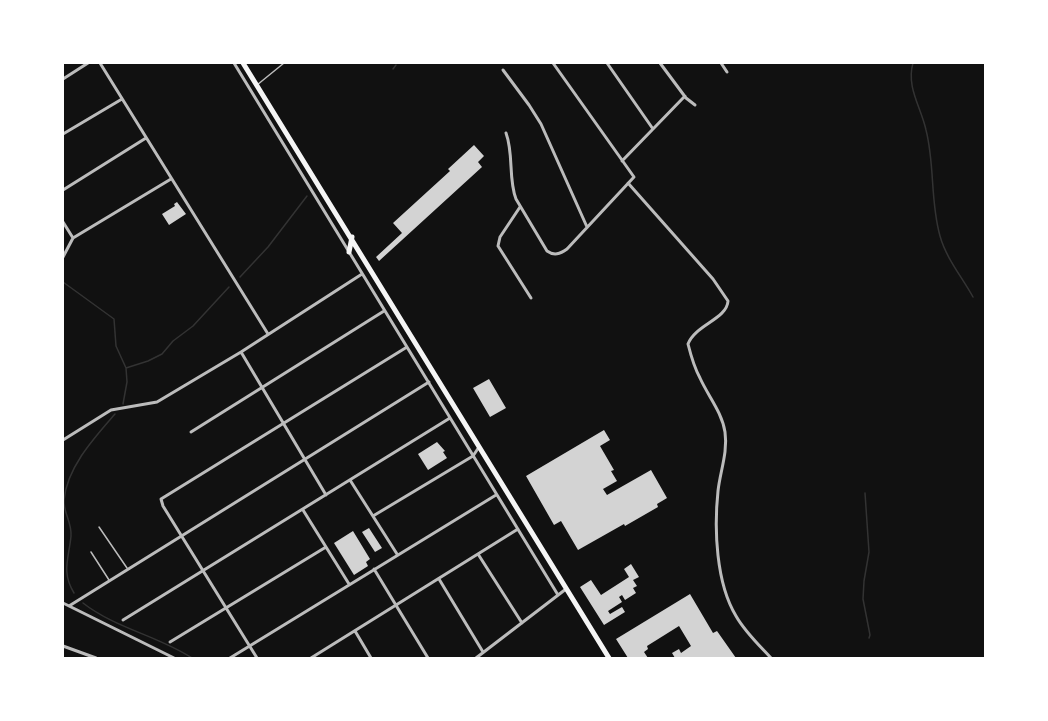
<!DOCTYPE html>
<style>
body{margin:0}
#map{position:relative;width:1048px;height:721px;overflow:hidden;background:#111;font-family:Georgia,serif}
canvas{display:block}
.frame{position:absolute;inset:0;border:64px solid #fff;pointer-events:none}
</style>
<div id="map">
<canvas width="1048" height="721"></canvas>
<div class="frame"></div>
</div>
<script>
const c = document.querySelector('canvas').getContext('2d');
c.lineJoin = 'round';
function strokePath(path, color, width, dash) {
  c.strokeStyle = color;
  c.lineWidth = width;
  c.lineCap = dash ? 'butt' : 'round';
  c.setLineDash(dash || []);
  c.stroke(path);
}
function fillPath(path, color) {
  c.fillStyle = color;
  c.fill(path, 'evenodd');
}
const stream = new Path2D(`
 M913,63C906,87 921,107 926,130C935,165 930,201 940,236C946,258 962,277 973,297
 M393,69L396,65
 M240,277L268,247L307,196
 M63,282L114,319L116,346L126,368L127,382L123,404
 M126,368L148,361L162,354L173,341L193,326L229,287
 M865,493L869,552L864,581L863,599L870,635L869,638
 M74,593C61,572 69,558 71,536C72,522 63,512 64,500C67,467 95,437 115,414
 M83,603C115,628 158,636 192,658`);
const building = new Path2D(`
 M474,145L484,156L478,162L482,167L379,261L376,257L402,233L393,223L450,171L448,169Z
 M177,202L186,214L169,225L162,214L175,206L174,204Z
 M489,379L506,408L490,417L473,388Z
 M604,430L610,440L600,446L614,470L611,471L617,481L603,489L607,495L651,470L667,498L657,504L658,507L625,526L624,524L578,550L561,521L554,525L526,476Z
 M437,442L445,451L443,452L447,458L428,470L418,454Z
 M369,528L382,548L375,552L362,532Z
 M353,531L370,559L366,562L368,566L354,575L334,543Z
 M631,564L639,577L633,580L637,586L633,588L636,593L625,600L622,595L619,597L622,602L608,611L610,614L622,607L625,612L604,625L580,587L591,580L601,595L629,577L624,569Z
 M690,594L713,633L717,631L736,658H675L672,653L679,649L681,653L691,646L679,626L647,646L648,649L644,652L648,658H628L616,639Z`);
const service = new Path2D(`
 M257,85L284,63
 M99,527L127,568
 M91,552L109,580`);
const minor = new Path2D(`
 M100,63L268,334
 M234,63L558,595
 M607,63L653,129
 M660,63L686,98L695,105
 M721,63L727,72
 M503,70L529,105L541,124L587,227
 M63,79L88,63
 M506,133C514,155 508,178 516,199L547,251C554,256 560,254 567,249L634,177L553,63
 M63,134L122,99
 M622,161L685,96
 M628,183L713,279L728,301C727,319 695,325 688,344C691,356 694,367 700,378C708,396 722,412 725,432C728,452 720,472 718,491C714,529 716,583 736,616C745,632 759,645 771,658
 M63,190L146,138
 M520,207L500,237L498,246L531,298
 M63,222L73,238
 M63,257L73,238L171,179
 M241,352L326,495
 M191,432L384,311
 M63,440L111,410L157,402L241,352L362,274
 M350,480L397,554
 M303,510L349,584
 M373,516L473,456L479,447
 M478,554L522,623
 M374,569L428,658
 M439,579L483,652
 M63,603L174,658
 M69,606L429,382
 M123,620L450,418
 M355,631L371,658
 M170,642L326,547
 M63,646L96,658
 M230,658L496,495
 M257,658L163,506L161,499L407,347
 M311,658L518,529
 M476,658L566,589`);
const trunk = new Path2D(`
 M243,63L609,658
 M349,252L352,237`);
strokePath(stream, '#333', 1.5);
fillPath(building, '#d3d3d3');
strokePath(service, '#bcbcbc', 1.5);
strokePath(minor, '#bcbcbc', 3);
strokePath(trunk, '#f5f5f5', 5);
</script>
